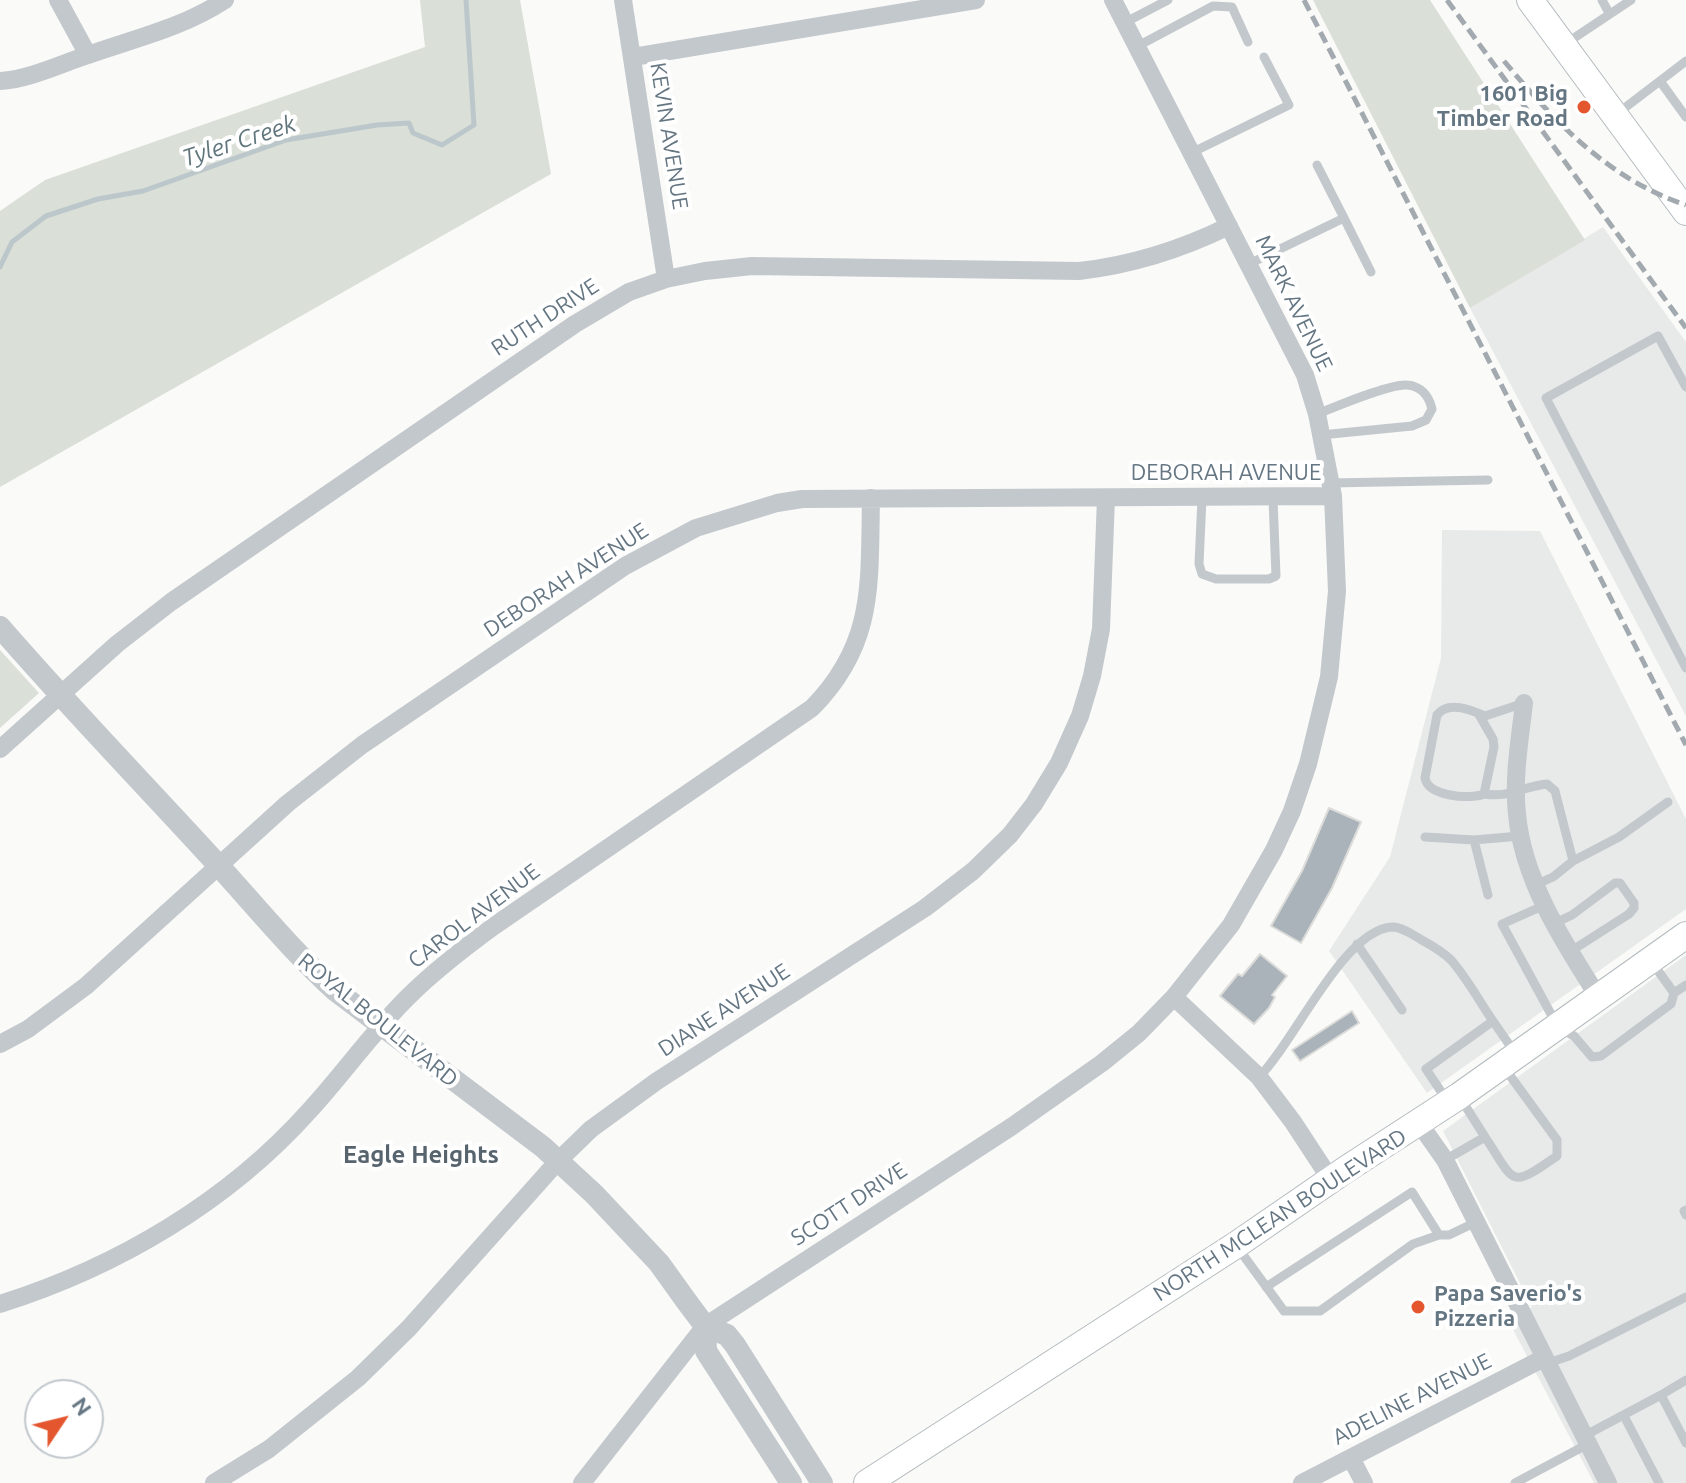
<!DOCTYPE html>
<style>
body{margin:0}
#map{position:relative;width:1686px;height:1483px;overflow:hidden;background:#fafaf8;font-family:Ubuntu,sans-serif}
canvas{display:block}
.north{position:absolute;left:24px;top:1379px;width:80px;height:80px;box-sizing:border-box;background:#fff;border:2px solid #c1c8cd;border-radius:50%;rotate:55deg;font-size:22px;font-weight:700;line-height:32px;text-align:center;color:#657683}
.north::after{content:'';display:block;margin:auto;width:28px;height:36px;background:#e4572e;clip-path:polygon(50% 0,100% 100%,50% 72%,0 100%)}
</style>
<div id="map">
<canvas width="1686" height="1483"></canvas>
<div class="north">N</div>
</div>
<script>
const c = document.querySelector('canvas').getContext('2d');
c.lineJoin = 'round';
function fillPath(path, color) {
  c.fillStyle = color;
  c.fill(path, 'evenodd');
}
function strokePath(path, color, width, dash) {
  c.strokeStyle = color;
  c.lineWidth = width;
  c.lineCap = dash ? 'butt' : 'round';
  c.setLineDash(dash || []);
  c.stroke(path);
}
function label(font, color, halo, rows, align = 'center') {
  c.font = font + ' Ubuntu,sans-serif';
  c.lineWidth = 8;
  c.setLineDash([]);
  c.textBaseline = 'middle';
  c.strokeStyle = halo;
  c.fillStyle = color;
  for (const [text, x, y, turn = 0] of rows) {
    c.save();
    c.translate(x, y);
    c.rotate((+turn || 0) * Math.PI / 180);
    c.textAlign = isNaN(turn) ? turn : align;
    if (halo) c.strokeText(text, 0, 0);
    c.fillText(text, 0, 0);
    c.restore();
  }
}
const built = new Path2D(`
 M1603,227L1686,342V716L1470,308Z
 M1442,530L1540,531L1686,819V909L1427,1093L1329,951L1390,857L1441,658Z
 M1686,955V1483H1594L1508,1320L1532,1307L1443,1131Z`);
const green = new Path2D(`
 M420,0H520L551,174L0,487V211L45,180L425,47Z
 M1313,0H1430L1585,240L1470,308Z
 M0,650L39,693L0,728Z`);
const stream = new Path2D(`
 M0,267L12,242L46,216L98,199L143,191L286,140L377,125L409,123L413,133L442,145L474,125L466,0`);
const building = new Path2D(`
 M1329,808L1361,822L1332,888L1301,943L1271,926L1302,871Z
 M1260,954L1287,976L1272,995L1275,997L1269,1008L1254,1024L1220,996L1238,974L1242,976Z
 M1352,1011L1359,1023L1300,1061L1292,1050Z`);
const service = new Path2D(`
 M1602,0L1609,13
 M1124,23L1168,0
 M1565,44L1631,0
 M1136,47L1213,6L1232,7L1248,42
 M1660,81L1686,117
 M1618,113L1686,61
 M1191,153L1289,105L1264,57
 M1317,165L1344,218
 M1249,264L1344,218L1371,272
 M1686,387L1658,336L1546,398L1686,668
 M1317,414C1335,407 1391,383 1407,385C1421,386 1429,396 1432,409L1426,420L1412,426L1321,435
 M1331,483L1488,480
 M1202,498L1199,564L1202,574L1216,579H1269L1276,576L1273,499
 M1478,713L1493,739L1494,747L1484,794C1469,800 1428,796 1425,778L1437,715C1448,700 1471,710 1485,716L1524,703
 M1484,794C1510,798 1521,787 1547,784L1555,791L1573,861L1553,877L1535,885
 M1425,837L1474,840L1520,836
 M1474,840L1488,895
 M1573,861L1619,837L1668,802
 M1545,905L1502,924L1558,1027L1574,1036L1592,1057L1601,1056L1671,1004L1674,993L1651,961
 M1555,923L1572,915L1615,883H1620L1634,903V908L1629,914L1571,951
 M1357,944L1402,1010
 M1674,993L1686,985
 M1259,1077C1294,1043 1343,930 1392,927C1402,927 1412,934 1420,939C1431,945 1442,951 1451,960C1467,978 1479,1001 1493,1021
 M1448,1102L1426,1069L1493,1021L1515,1053
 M1485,1137C1516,1183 1508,1190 1557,1156V1140L1503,1066
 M1445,1160L1485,1137L1461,1099
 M1686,1210L1684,1211L1686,1215
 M1238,1248L1284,1311H1320L1413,1244L1439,1235H1449L1476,1222
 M1266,1287L1412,1192L1439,1235
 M1547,1360L1551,1362L1569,1356L1686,1297
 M1661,1395L1686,1380
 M1624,1416L1659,1483
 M1584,1436L1661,1395L1686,1443
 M1515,1483L1588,1444`);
const minor = new Path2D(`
 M58,0L88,55
 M623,0L666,279
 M633,57L976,0
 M0,81C30,79 60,64 88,55C136,38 182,28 225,0
 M1524,703C1520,739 1513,777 1517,814C1523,881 1564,943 1599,998
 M0,749L117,644L171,602L575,324L629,292L666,279L705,271L752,266L1079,271C1133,265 1180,250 1229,226
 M1174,997L1259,1077L1293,1122L1331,1180
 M0,1044L28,1029L86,986L288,803L362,745L625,566L696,528L777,503L802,499L1333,496
 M1419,1123L1445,1160L1608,1483
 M0,1304C117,1267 228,1202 310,1110C344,1073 373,1031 409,996C435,970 464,948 494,926L812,708C876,643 869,583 871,498
 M1351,1458L1364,1483
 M214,1483L269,1449L358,1378L409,1328L558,1161L591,1129L657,1081L925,908L973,871L1010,835L1034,804L1059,763L1080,716L1092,676L1101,629L1106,498
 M582,1483L705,1326L1011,1127L1102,1063L1139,1033L1174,997L1231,925L1274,850L1292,811L1308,764L1329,677L1337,591L1333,496L1317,414L1305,375L1113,0
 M1302,1483L1544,1358`);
const tertiary = new Path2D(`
 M0,627C71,709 146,786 219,866C258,909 293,952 336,991L543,1147L594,1194L659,1263L687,1302L705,1326L706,1351L791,1483
 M705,1326L727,1335L735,1345L822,1483`);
const secondary = new Path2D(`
 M1530,0L1686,212
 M867,1483L1236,1245L1345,1170L1459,1096L1686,935`);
const rail = new Path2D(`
 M1304,0L1686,745
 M1447,0L1686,328
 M1504,61C1555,122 1608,179 1686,205`);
const markers = [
 [1584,107,8,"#e4572e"],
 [1418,1307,8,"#e4572e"]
];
const poiNames = [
 ["1601 Big",1568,94],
 ["Timber Road",1568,119],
 ["Papa Saverio's",1434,1294,"left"],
 ["Pizzeria",1434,1319,"left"]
];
const streetNames = [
 ["KEVIN AVENUE",669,136,81],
 ["MARK AVENUE",1294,303,64],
 ["RUTH DRIVE",545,317,-33],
 ["DEBORAH AVENUE",1226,473],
 ["DEBORAH AVENUE",566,580,-33],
 ["CAROL AVENUE",474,916,-37],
 ["DIANE AVENUE",724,1010,-33],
 ["ROYAL BOULEVARD",378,1020,39],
 ["SCOTT DRIVE",849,1204,-33],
 ["NORTH MCLEAN BOULEVARD",1280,1215,-33],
 ["ADELINE AVENUE",1412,1399,-27]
];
const waterNames = [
 ["Tyler Creek",239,141,-18]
];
const neighbourhoodNames = [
 ["Eagle Heights",421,1155]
];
fillPath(built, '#e8e9e9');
fillPath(green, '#dadfd7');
strokePath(stream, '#bbc7cb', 5);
fillPath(building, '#aab3b9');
strokePath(building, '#dcdcda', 2);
strokePath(secondary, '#b3babf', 28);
strokePath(service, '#c3c8cc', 9);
strokePath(minor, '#c3c8cc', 18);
strokePath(tertiary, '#c3c8cc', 22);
strokePath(secondary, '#fff', 26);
strokePath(rail, '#a2aab0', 5, [12, 6]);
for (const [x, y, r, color] of markers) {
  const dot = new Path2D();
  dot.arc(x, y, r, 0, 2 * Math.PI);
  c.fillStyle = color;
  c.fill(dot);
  strokePath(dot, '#fff', 3);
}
label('bold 22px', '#657683', '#fff', poiNames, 'right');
label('22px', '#657683', '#fff', streetNames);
label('italic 24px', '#60757c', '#fff', waterNames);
label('bold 24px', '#57646e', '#fff', neighbourhoodNames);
</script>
